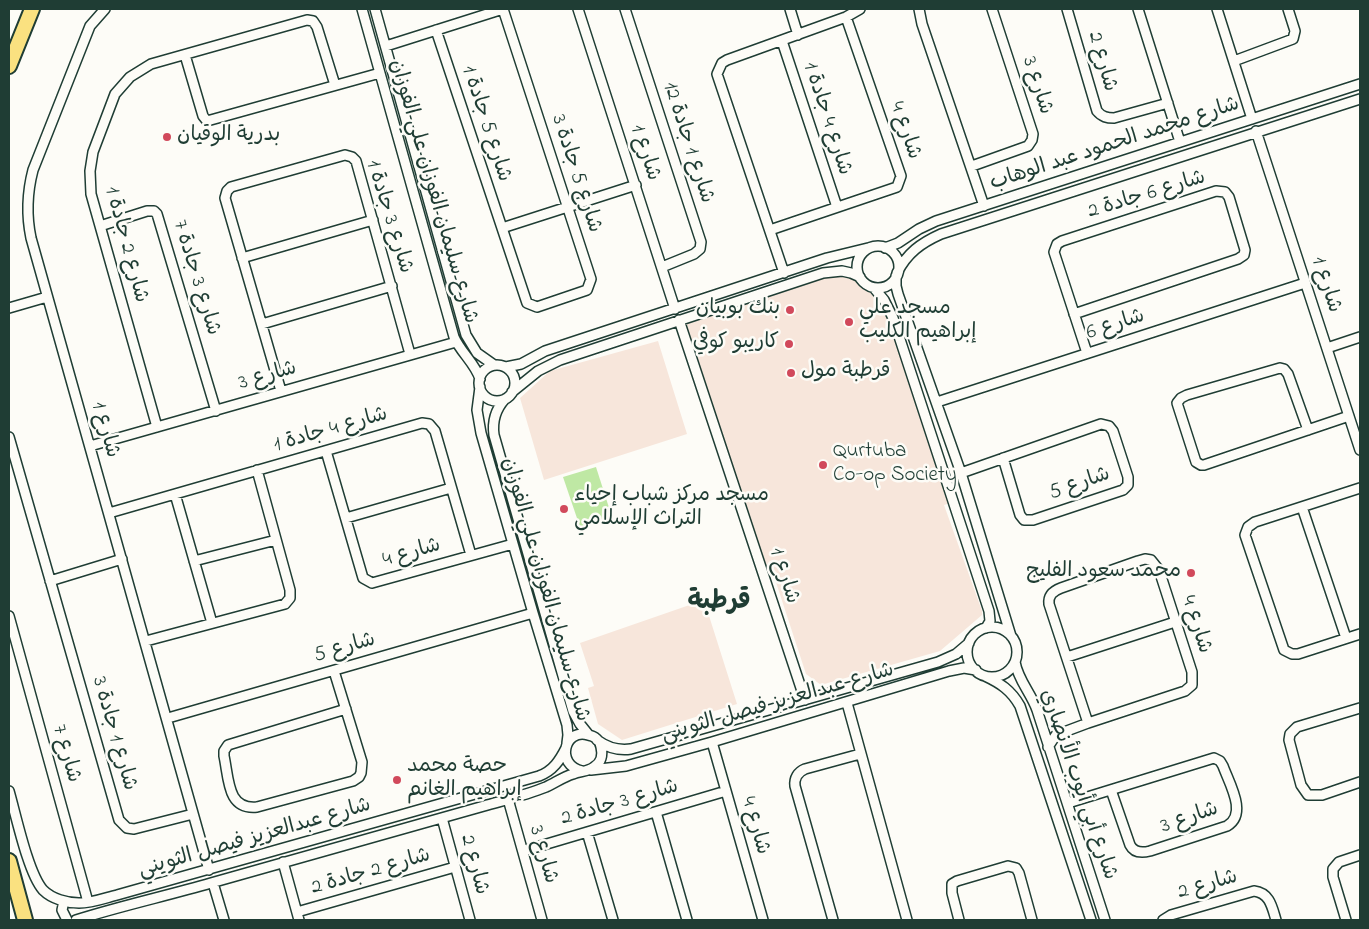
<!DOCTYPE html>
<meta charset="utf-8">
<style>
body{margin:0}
#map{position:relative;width:1369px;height:929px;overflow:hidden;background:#fdfcf7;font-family:"Indie Flower",sans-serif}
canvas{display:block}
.frame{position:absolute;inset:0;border:10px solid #1f3d34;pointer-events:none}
</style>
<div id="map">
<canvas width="1369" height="929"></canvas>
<div class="frame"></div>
</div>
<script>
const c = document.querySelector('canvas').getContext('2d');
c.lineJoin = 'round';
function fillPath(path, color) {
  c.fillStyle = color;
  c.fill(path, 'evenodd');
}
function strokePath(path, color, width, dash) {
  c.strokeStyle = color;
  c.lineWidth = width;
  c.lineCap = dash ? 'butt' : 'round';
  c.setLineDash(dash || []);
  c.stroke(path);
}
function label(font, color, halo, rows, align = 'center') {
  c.font = font + ' "Indie Flower","Playpen Sans Arabic",sans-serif';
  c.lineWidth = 5;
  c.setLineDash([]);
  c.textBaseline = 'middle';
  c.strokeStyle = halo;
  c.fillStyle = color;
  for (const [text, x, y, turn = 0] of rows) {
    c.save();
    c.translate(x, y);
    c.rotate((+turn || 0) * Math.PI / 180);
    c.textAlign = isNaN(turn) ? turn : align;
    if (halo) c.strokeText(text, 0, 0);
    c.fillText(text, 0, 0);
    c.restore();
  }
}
const built = new Path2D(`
 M833,271L862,280L884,300L954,502L944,505L982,611V615L940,651L821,685L806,674L770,564L762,567L679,320Z
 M658,341L687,434L544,480L520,398L550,371Z
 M704,600L737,704L622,740L598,724L588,688L594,686L580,643Z`);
const green = new Path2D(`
 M596,467L612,517L580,527L563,477Z`);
const minor = new Path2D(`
 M105,9L90,26L33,170C27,193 26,214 31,238L209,870
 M362,9L454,337C461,353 475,363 480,379
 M375,9L466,335L477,353L494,365
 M578,9L675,309
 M625,9L701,242L700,249L694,254L662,267
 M790,9L798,35
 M919,9L922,24L984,206
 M1067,9L1097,111C1102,117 1107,118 1114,118L1168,103
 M1138,9L1180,142
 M1217,9L1252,119
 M782,41L837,207
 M386,46L503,9L591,279L587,290L537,307L527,303L436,30
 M185,55L203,116L207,121L380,73
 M1234,61L1293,39L1295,31L1288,9
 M1256,131L1360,450
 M972,166L1028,146L1032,140L1033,134L992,9
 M100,226L147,211H154L157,214L216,411
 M502,228L636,185
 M770,230L897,187L901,176L846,17
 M857 267a21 21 0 1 1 42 0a21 21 0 1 1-42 0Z
 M885,248L898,243L919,229L936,221L1360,84
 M242,258L373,220
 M784,273L717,74L722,63L727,60L846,17L860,9
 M897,273C907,253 921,243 941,234L1360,99
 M896,276V286L898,294L961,473L1011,636
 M874,288L884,300L893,318L989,611L990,621L986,628
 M9,308L47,297
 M1074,314L1238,259L1244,255L1245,250L1229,197L1225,192L1216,191L1062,241L1057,244L1054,252L1087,353
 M679,320L805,700
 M262,324L392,286
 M1327,348L1360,337
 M479 383a18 18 0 1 1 36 0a18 18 0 1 1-36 0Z
 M506,367L521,364L545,351L827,258L868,248
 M480,387L477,410L481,433L533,613L567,725L568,735L567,743
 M281,391L225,198L227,191L231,187L345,155L352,157L356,161L410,354
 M512,392L538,371L560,360L823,273L842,271L851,273L860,277
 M505,399C495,410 492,421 494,435L573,711L580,724L588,734
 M937,402L1305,283
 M157,427L91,194L90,171L93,152L115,94L130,77L151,64L307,20L313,21L317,27L335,85
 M1308,430L1288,374L1284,369L1280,368L1187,395L1181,398L1177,403L1196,462L1201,465H1204L1349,416
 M9,437L119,820L127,828L134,829L193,814
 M90,446L456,342
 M326,451L363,578L372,583L513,544
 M961,473L1101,424L1109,426L1113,431L1128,477V485L1123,490L1033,520H1024L1020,515L1003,458
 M1360,488L1255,522L1248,527L1245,535L1284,650L1292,654H1298L1360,634
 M175,494L212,623
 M1302,507L1346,638
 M109,513L422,423L429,424L435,431L471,555
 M346,518L451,488
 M194,561L276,540
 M50,581L122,559
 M9,616L88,902
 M967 652a25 25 0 1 1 50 0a25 25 0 1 1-50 0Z
 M146,641L285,604L290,598V590L257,470
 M1067,657L1175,622
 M1015,662C1018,680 1031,693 1037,710L1105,920
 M334,671L362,762L361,773L359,777L353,781L257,807C227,810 229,779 224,756V751L228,745L346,709
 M985,676C1000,683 1011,690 1020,706L1091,920
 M847,703L907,920
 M1360,708L1297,727L1290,734L1289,740L1301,785L1308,795H1322L1360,782
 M168,718L533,613
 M597,740C608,748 618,751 631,749L938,662L956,654L969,643
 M712,742L763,920
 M1048,747L1056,735L1088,723L1185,691L1192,685V672L1159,570L1151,560L1145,559L1138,561L1061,588C1053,591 1048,595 1049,604L1088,723
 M591,770L626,766L712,742L949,671L964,668L976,670
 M9,791C16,815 28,873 43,890C52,899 67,903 79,903C92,903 105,898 117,895L539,776C553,771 560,760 566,748
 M508,799L542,920
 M1068,803L1214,758L1220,761L1223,766C1229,783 1248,814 1227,826L1150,851C1142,853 1134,853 1130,845L1111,790
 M656,812L687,920
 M442,818L470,920
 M587,832L613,920
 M523,851L726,791
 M283,862L299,920
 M213,883L224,920
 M64,901L62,910L67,920
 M297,912L455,867
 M76,920C120,906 166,896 211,883C302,858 393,832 484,806C505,800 526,795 546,787C555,783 563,777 573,774C580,771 588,772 594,767C601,763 603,755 601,747C600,741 595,736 588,735C564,728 555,765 582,771
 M833,920L795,786C794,778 798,772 805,769L860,754
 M959,920L952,893V884L957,881L1008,866L1016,868L1019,873L1032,920
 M1163,920L1171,915L1254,891C1270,893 1272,907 1276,920
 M1346,920L1333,877V869L1339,862L1360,855`);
const highway = new Path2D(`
 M9,66L32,9
 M9,861L25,920`);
const markers = [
 [167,137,5,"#d1495b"],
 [790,310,5,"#d1495b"],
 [849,322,5,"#d1495b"],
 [789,344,5,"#d1495b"],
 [791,373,5,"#d1495b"],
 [823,465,5,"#d1495b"],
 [564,509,5,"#d1495b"],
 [1191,573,5,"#d1495b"],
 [397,780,5,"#d1495b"]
];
const streetNames = [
 ["شارع 2",1101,62,74],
 ["شارع 3",1036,86,72],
 ["شارع 4 جادة 1",826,119,72],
 ["شارع 5 جادة 1",485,124,72],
 ["شارع 4",904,131,71],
 ["شارع 1 جادة 12",687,143,72],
 ["شارع محمد الحمود عبد الوهاب",1115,145,-18],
 ["شارع 1",644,153,72],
 ["شارع 5 جادة 3",575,174,72],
 ["شارع سليمان الفوزان علي الفوزان",432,192,74],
 ["شارع 6 جادة 2",1147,196,-17],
 ["شارع 3 جادة 1",388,217,73],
 ["شارع 2 جادة 1",125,245,75],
 ["شارع 3 جادة 7",195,278,73],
 ["شارع 1",1325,285,72],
 ["شارع 6",1116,326,-18],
 ["شارع 3",268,377,-16],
 ["شارع 1",104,430,74],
 ["شارع 4 جادة 1",331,431,-16],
 ["شارع 5",1080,485,-19],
 ["شارع 4",412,554,-16],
 ["شارع 1",783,576,72],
 ["شارع سليمان الفوزان علي الفوزان",544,590,74],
 ["شارع 4",1195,625,72],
 ["شارع 5",345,649,-16],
 ["شارع عبدالعزيز فيصل الثويني",778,704,-16],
 ["شارع 1 جادة 3",113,734,74],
 ["شارع 7",65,754,74],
 ["شارع أبي أيوب الأنصاري",1077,785,71],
 ["شارع 3 جادة 2",620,804,-16],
 ["شارع 3",1190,819,-19],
 ["شارع 4",754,826,74],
 ["شارع عبدالعزيز فيصل الثويني",255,839,-16],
 ["شارع 3",542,855,74],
 ["شارع 2",473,865,75],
 ["شارع 2 جادة 2",371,873,-16],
 ["شارع 2",1208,886,-16]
];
const poiNames = [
 ["بدرية الوقيان",177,137],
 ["بنك بوبيان",780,310,"right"],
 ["مسجد علي",859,310],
 ["إبراهيم الكليب",859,334],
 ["كاريبو كوفي",779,344,"right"],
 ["قرطبة مول",801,373],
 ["Qurtuba",833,453],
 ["Co-op Society",833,477],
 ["مسجد مركز شباب إحياء",574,497],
 ["التراث الإسلامي",574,521],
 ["محمد سعود الفليج",1181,573,"right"],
 ["حصة محمد",407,768],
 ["إبراهيم الغانم",407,792]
];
const districtNames = [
 ["قرطبة",719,604]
];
fillPath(built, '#f7e6db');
fillPath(green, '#bfe8a4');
strokePath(minor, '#1f3d34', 12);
strokePath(highway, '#1f3d34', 18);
strokePath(minor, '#fdfcf7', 9);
strokePath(highway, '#fae180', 14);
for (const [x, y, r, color] of markers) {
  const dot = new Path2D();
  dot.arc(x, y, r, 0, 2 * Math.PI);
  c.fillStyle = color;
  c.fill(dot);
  strokePath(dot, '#fdfcf7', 2);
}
label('21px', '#1f3d34', '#fdfcf7', streetNames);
label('21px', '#1f3d34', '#fdfcf7', poiNames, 'left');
label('bold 26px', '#1f3d34', '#fdfcf7', districtNames);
</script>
